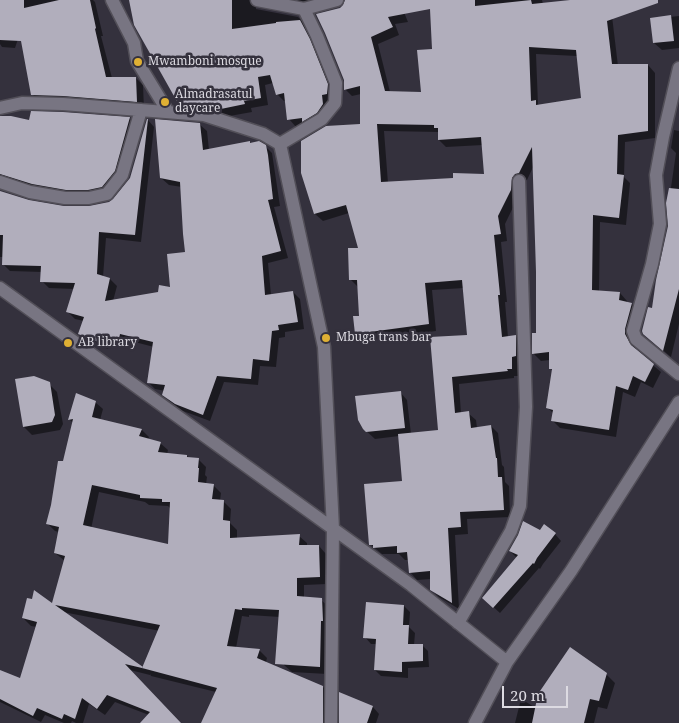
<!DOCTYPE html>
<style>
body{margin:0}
#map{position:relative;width:679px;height:723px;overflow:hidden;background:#34313d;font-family:"Noto Serif",serif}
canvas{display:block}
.scale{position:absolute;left:502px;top:686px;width:66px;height:22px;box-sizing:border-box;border:2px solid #dddbe2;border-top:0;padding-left:6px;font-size:15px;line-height:18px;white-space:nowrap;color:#dddbe2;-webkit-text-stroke:4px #34313d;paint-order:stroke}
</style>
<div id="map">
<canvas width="679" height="723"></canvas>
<div class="scale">20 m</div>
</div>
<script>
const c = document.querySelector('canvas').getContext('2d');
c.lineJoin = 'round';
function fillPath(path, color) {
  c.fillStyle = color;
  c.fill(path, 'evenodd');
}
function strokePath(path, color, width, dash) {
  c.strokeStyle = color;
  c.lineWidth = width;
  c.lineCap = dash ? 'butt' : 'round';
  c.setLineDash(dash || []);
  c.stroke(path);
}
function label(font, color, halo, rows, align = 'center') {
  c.font = font + ' "Noto Serif",serif';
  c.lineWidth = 5;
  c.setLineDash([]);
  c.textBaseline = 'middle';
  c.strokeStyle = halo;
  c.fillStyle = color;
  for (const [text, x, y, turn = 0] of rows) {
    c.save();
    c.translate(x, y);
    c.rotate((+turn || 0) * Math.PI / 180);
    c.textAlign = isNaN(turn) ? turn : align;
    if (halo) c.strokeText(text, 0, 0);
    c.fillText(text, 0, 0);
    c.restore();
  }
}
const shadow = new Path2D(`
 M0,0H93L95,2L103,36H101L112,78H136L143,85L144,109L40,102L32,94L20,33L15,48L2,47L0,44Z
 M130,0H261L256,6V9L298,17L306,25L335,93L330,112L307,125L296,127L289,119L286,101H284L277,94L273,83L265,85L268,105L251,108L252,112L224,117L188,112L180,104Z
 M272,0H339L312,8Z
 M346,0H399L408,22L395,24L399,35L378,44L390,92L423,93L433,50L431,10L430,9L429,0H542L543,4L572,0H607L612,16L618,66L648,65L655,73V138L625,142L624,177L630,183L626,225L600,222L599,291L620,293L627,301V303L632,304L639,312L632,342L637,352L661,372L653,388L641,382L635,397L623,392L616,437L560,428L552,420L554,414L548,408L553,371L550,368V360L541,361L534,354L533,334H537L538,272L534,165L527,180L523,181L518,197L505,224L507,241L501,242L507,302H505L508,337L515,336L523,344L519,376H514V378L459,384L461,414L468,413L476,420L477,428L491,426L498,433L502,465L504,467L505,482L509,486L510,517L467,519L468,534L455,535L459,609L439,597L432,590L431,579L417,580L410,572L409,560H405L399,554H382L370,544L403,482L399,436L375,439L364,429L400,392L407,400L411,434L440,431L431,338L468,336L464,288L432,290L436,331L363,341L356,333L360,317L359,288L351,280L359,249L349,213L323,221L315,214L302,173L361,125V94L352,96L345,89L343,7ZM536,54L577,56L582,99L539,105L538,104ZM384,131L439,132V140L446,147L483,145L485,176L388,183Z
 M679,16V48L662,50L654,43L651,19Z
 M63,113L130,119L137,126L121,178L96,196L0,185V117L31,122Z
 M148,120L154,127L141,242L106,238L103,277L110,279L117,286L113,301L159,293L171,288L187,253L182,187L169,185L161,178L199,124L207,131L209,150L250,142L251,144L265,146L272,153L280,206L274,207L288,258L268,263L271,295L293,292L300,299L304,329L285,332V337L279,338L276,367L260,366L258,385L224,382L210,421L183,411L171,402L163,395L165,391L155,389L148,382L154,347L127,340L126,345L110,341L108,349L87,342L79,334L84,321L75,319L68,312L74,289L49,288L42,281V272L10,271L3,264V257H0V192L28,201L64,207H89L109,203L114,200L131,178Z
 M674,130L679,131V324L671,357L652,341L653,310L669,226L668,208L676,153L671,148Z
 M49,384L57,392L63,424L60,430L32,435L24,427Z
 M95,402L103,409L100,420L142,430L149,437L148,440L160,443L168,450L167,454L187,456L189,458L198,459L206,467L205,475L207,477L206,484L213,485L221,493L220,501H223L231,509L230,523L237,530V539L299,536L307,543V546H319L326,554L327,584L304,585V598L321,600L329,607L327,674L292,672L284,665L280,617L249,615V617L242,616L236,648L259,650L267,658L250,723H203L216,692L151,676L150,674V675L130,670L180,723H142L149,715L115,702L105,715L89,704L83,723H76L72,721L71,723H64L45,715L41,722L0,702V683L20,680L37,627L31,626L23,618L52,605L65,561L55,553L59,532L55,531L48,524L64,463L73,423L69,419ZM99,492L145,502L149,505L168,506L171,509L170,546L91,529ZM63,612L160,631L143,669L142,668Z
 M540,531L555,534L561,541L543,564L540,569L539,568L500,613L490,604L517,558L510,551Z
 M404,606L410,612L409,627L415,633L414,645H422L428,651L429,667L408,668V678L381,676L375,670L377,644H371L365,637Z
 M606,674L615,683L607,709L598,707L594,723H515L521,699L536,708Z
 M323,687L329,693V723H269Z
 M341,694L373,707L379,714L376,723H340Z`);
const building = new Path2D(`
 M0,0H24V8L59,0H90L96,28L95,29L106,77H136L137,102L63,96L31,95L21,41L0,40Z
 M129,0H232V29L276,23V22L300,20L310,39L328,84L327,94L322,95L323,104L317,113L302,122V118L287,120L284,93L276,95L270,75L258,77L261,98L244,101L245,104L216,110L205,107L179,105L134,25Z
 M345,0H475V6L531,0L532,4L570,0H658V3L607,21L612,64H648V131L618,135L617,174L624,175L619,218L593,215L592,290L620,292L619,300L632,303L625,329V334L631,345L654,364L645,382L633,376L628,390L616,386L609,430L551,421L553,410L546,408L552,369H549V352L532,354V333H536V272L532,147L519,173L515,174L512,178L511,190L498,216L501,234L494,235L500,295H498L502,337L516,335V356L512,357V369H507L508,371L452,377L455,413L469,411L471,428L491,425L496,458H497L498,477H502L504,510L460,512L461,527L448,528L452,603L430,590V571L409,573L407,552L397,553V546L373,548V545H369L364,484L402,481L398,434L438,430L430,337L467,335L462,280L425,283L429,324L355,334L353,316H359L357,280H349L348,248H358L346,205L314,214L301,173V141L326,126L360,124V86L344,90V80L325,33L316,14L340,8L343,5ZM430,9L432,49L417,50L421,92L385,91L371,37L393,27L388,17ZM529,47L576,50L581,98L536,105V100L531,101ZM377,124L434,125V128H438V140L481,137L484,174L453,173V178L381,182Z
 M671,15L674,41L653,43L650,18Z
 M31,111L63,112L130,117L115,171L102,187L88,190H66L32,184L0,174V116H11L29,120Z
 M147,119H148L135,235L99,232L97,274L110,278L105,301L158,292L159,285L170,287L167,254L185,252L183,234L180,182L160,178L155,119L200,123L203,150L250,141V143L259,141L266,145L268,155L273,199L268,200L281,251L262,256L265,295L293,291L298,322L278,325L279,330L272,331L269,361L253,359L251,379L217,376L203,415L175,404L162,395L165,385L147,383L153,342L120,334L119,339L103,335L101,343L78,334L84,317L66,312L75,283L40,282L41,266L2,265L3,235H0V191L29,200L64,206H89L109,202L113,199L130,178Z
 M669,188L679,189V289L663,351L643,334L642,331L648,307L652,308L656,280L668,226L666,203Z
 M34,376L50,382L55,415L52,422L23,427L15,379Z
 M401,391L405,428L366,432L363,429L358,420L355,396Z
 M76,393L96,401L92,417L142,429L139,436L161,442L158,452L187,455V457L199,458L198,468H199L198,482L214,484L212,499L224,500L223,520L230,521V538L300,534L299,545H319L320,577L297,578V596L322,598L323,621H321L320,667L275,664L279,610L242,608V610L235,609L227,646L260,649L257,658L323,686V723H201L217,688L142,668L160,625L55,605L143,667L142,668L125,664L181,723H140L150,712L107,695L97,709L82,698L75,719L64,714L62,719L37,708L33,716L0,699V670L20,678L37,622L22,618L27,598L32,599L34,590L52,603L65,556L54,553L59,527L46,524L51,505L58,461H63L73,419L68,420ZM92,485L140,495V498L162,499V502H170L168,544L83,525Z
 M523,521L540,530L544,524L556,533L537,558L534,564L533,563L493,608L482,598L518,555L509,551L518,535Z
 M366,602L404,605L403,625H409L408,644H423V661L402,662V672L374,670L376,639L363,638Z
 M570,647L607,673L599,701L590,699L584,723H532L538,694Z
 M339,692L373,706L367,723H339Z`);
const street = new Path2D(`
 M112,0L134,43L137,61L168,112
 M257,0L304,9L337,0
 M679,68L663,137L656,175L660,224L652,264L633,331L636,339L679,374
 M0,108L22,103L63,104L204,115L263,134L280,144L324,347L333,529L331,723
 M280,144L322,119L335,103L336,83L317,36L304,9
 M0,182L30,192L65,198H89L107,194L122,175L141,110
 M0,288L411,585L507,662
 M458,623L511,531L520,506L526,407L519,181
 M475,723L507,662L571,571L679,402`);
const markers = [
 [138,62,5,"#dfb034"],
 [165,102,5,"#dfb034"],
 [326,338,5,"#dfb034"],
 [68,343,5,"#dfb034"]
];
const poiNames = [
 ["Mwamboni mosque",148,62],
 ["Almadrasatul",175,95],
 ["daycare",175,109],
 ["Mbuga trans bar",336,338],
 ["AB library",78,343]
];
fillPath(shadow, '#0007');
fillPath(building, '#b1aebc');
strokePath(street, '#524f58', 15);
strokePath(street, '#787582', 12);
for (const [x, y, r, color] of markers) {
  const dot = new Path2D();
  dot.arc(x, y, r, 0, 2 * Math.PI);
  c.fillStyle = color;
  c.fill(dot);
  strokePath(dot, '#34313d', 2);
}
label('12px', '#dddbe2', '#34313d', poiNames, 'left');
</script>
